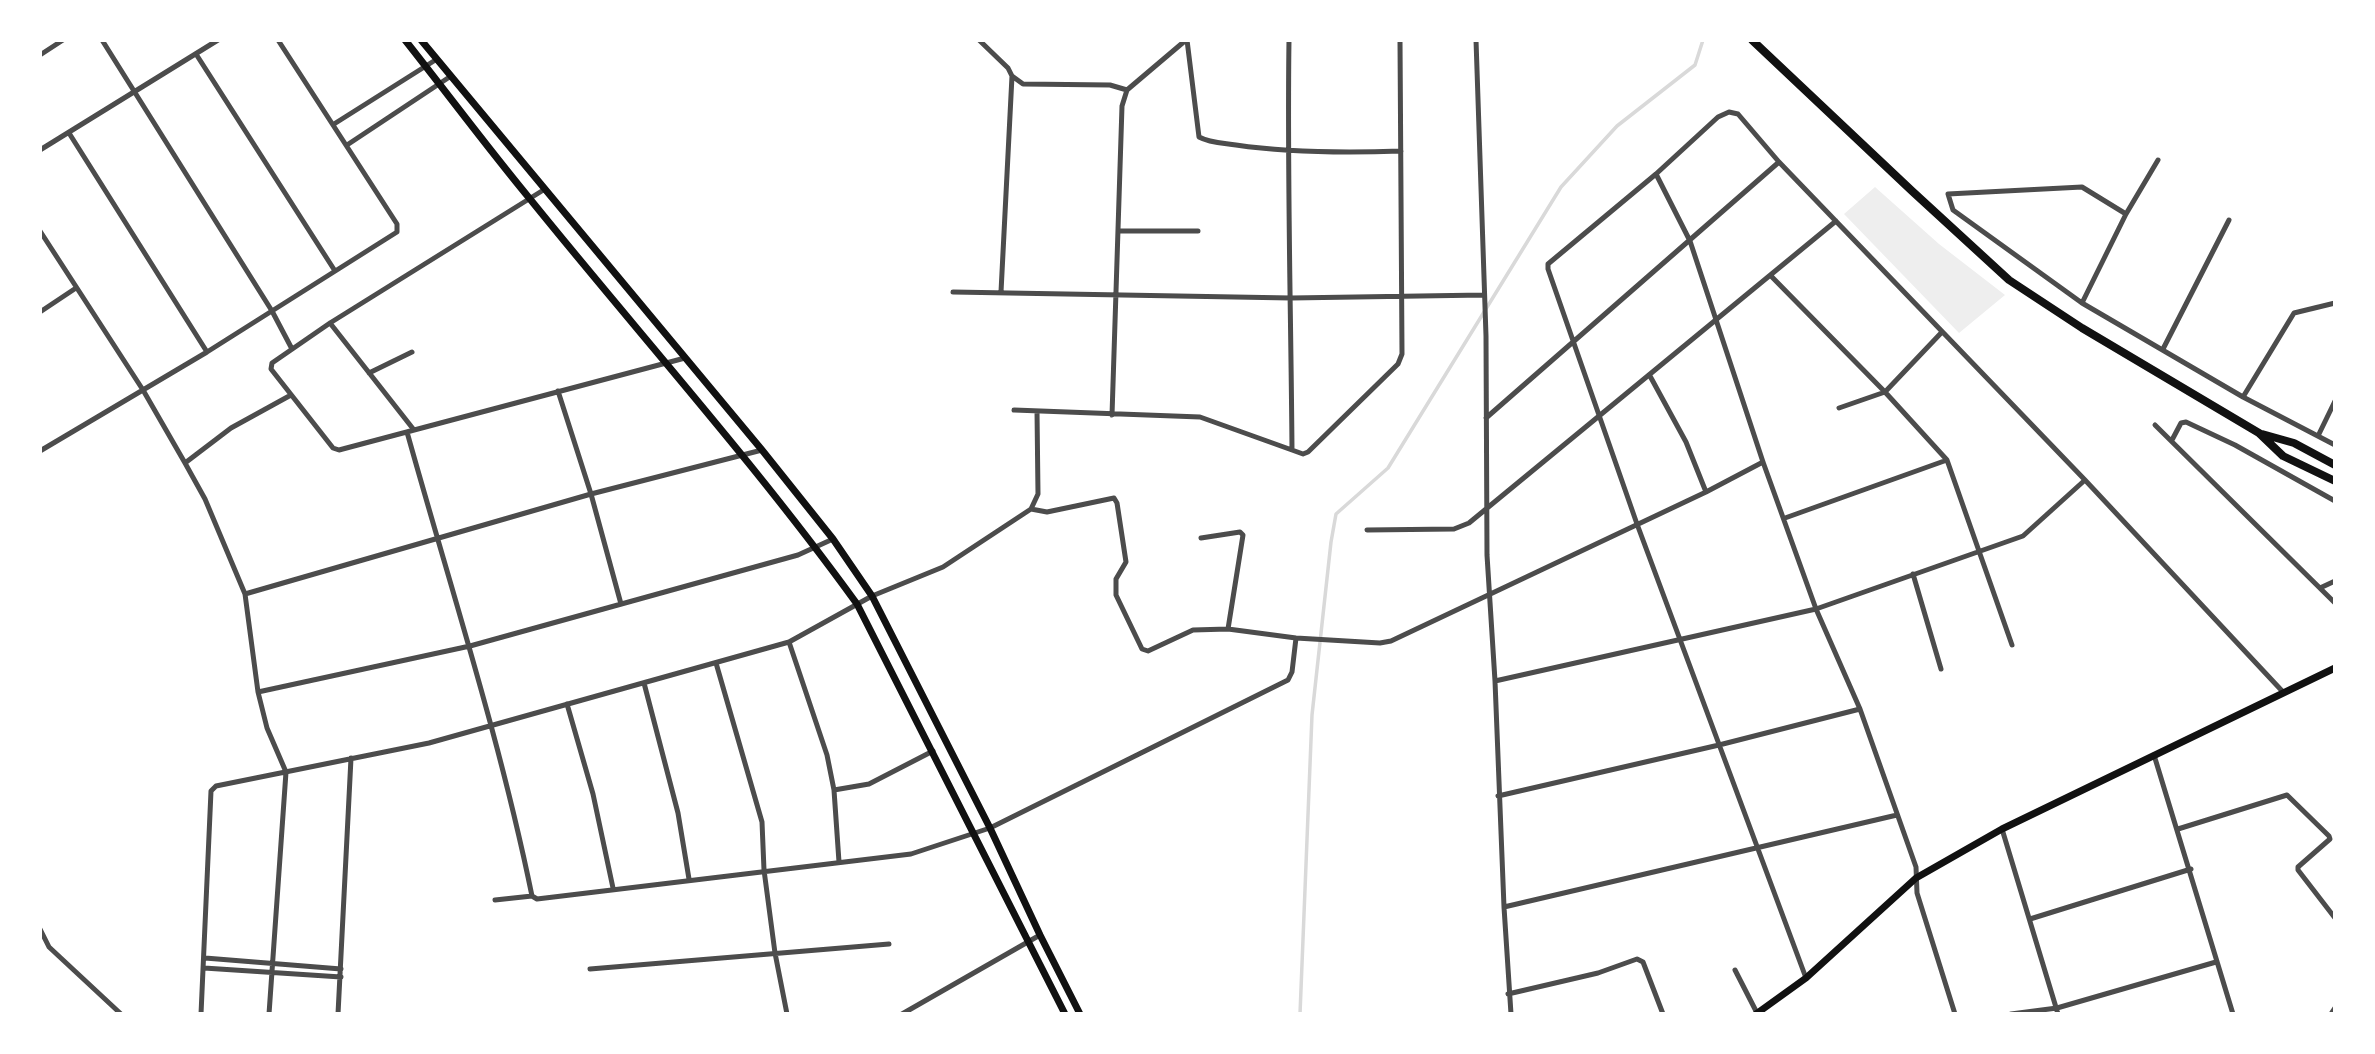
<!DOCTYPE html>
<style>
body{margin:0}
#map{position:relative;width:2375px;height:1054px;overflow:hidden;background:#fff;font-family:Bitter,serif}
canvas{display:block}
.frame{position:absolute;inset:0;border:42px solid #fff;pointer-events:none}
</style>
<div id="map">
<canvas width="2375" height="1054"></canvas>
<div class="frame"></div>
</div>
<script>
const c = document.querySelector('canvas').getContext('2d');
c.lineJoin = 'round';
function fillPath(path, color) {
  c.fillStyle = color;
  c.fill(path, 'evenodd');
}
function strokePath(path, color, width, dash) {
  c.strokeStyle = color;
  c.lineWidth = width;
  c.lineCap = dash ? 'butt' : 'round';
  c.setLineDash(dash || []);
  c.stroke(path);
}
const green = new Path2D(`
 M1875,187L1939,244L2005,295L1959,333L1844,214Z`);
const stream = new Path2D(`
 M1300,1014L1312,715L1331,542L1336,514L1388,468L1561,187L1617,126L1695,65L1703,40`);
const minor = new Path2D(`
 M102,40L272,311L292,349
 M979,40L1008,68L1012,76L1023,84L1110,85L1127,90
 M1187,40L1199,137C1210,143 1223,143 1236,145C1291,153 1346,153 1401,151
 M1289,40C1287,177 1291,314 1292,450
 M1476,40L1486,336L1487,555L1495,681L1504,907L1511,1014
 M196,54L335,271
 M40,55L63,40
 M1127,90L1186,40
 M334,124L437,59
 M69,133L207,352
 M347,145L451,76
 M40,150L218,40
 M1656,174L1690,241L1763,462L1816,609L1860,709L1916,867L1917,893L1955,1014
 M545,189L330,323L272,363L271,369L333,448L339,450L685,358
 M2126,214L2082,187L1948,194L1953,210L2082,303L2243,397L2335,445
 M40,231L143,390L185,463L205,499L245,594L258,692L267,728L286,772L269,1014
 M1118,231H1198
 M1771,276L1885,392L1947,460L2012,645
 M953,292L1291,298L1484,295
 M1001,292L1012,76
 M2082,303L2126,214L2158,160
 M40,312L76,288
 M330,323L414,430
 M2163,349L2229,220
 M369,373L412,352
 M1650,376L1686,442L1706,492
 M558,391L591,494L621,604
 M2243,397L2294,313L2335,303
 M1839,408L1885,392L1942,332
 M1014,410L1200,417L1292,450L1303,454L1308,452L1398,364L1402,354L1400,40
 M1112,415L1122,106L1127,90
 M1486,418L1779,162
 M2155,425L2335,603
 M407,432C450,586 500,739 532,896
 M2318,436L2335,401
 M2172,440L2181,423L2186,422L2235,445L2335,501
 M40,451L207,352L397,232V224L278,40
 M185,463L231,428L291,395
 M1031,509L1047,512L1114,498L1117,503L1126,562L1116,579V595L1142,649L1148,651L1193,630L1228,629L1296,638L1380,643L1391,641L1706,492L1763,462
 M1785,518L1947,460
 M1367,530L1454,529L1469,523L1836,221
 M1201,538L1240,532L1243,535L1228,629
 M1913,574L1941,669
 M2320,588L2335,581
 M245,594L591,494L762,450
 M789,642L827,755L834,790L839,862
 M716,663L762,822L764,870L775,953L787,1014
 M1495,681L1816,609L2023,536L2085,480
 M644,683L678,813L689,879
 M258,692L470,646L798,555L833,539
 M567,704L593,794L613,888
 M2154,755L2233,1014
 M834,790L869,784L933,751
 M1498,796L1719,745L1860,709
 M2002,829L2058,1014
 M2178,829L2287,795L2329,836L2330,839L2298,867V870L2335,918
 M495,900L532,896L537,899L911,854L990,828L1288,680L1292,672L1296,638
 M1504,907L1897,815
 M2030,919L2191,869
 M40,929L49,947L121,1014
 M205,958L341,969
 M204,968L341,977
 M590,969L889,944
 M1735,970L1757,1013
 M1806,978L1637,524L1548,269V264L1656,174L1718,117L1729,112L1738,114L1779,162L2085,480L2284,693
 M1508,994L1598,973L1637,959L1643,962L1663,1014
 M201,1014L211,791L216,786L429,743L789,642L872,596L943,567L1031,509L1038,494L1037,411
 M338,1014L351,758
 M902,1014L1040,935
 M2011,1014L2057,1008L2216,962
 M2331,1014L2335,1008`);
const secondary = new Path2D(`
 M405,40C447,93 487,147 530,199C639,334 755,463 857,604L1065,1014
 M421,40L762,450L833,539L872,596L990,828L1040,935L1080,1014
 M1756,1014L1806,978L1916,878L2002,829L2335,668`);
const primary = new Path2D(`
 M1752,40L1912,191L2009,280L2082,328L2259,433L2283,456L2335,481
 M2262,434L2294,443L2335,465`);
fillPath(green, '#eee');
strokePath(stream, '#d9d9d9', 3.5);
strokePath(minor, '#4c4c4c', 5);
strokePath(secondary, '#111', 7);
strokePath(primary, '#111', 8);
</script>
